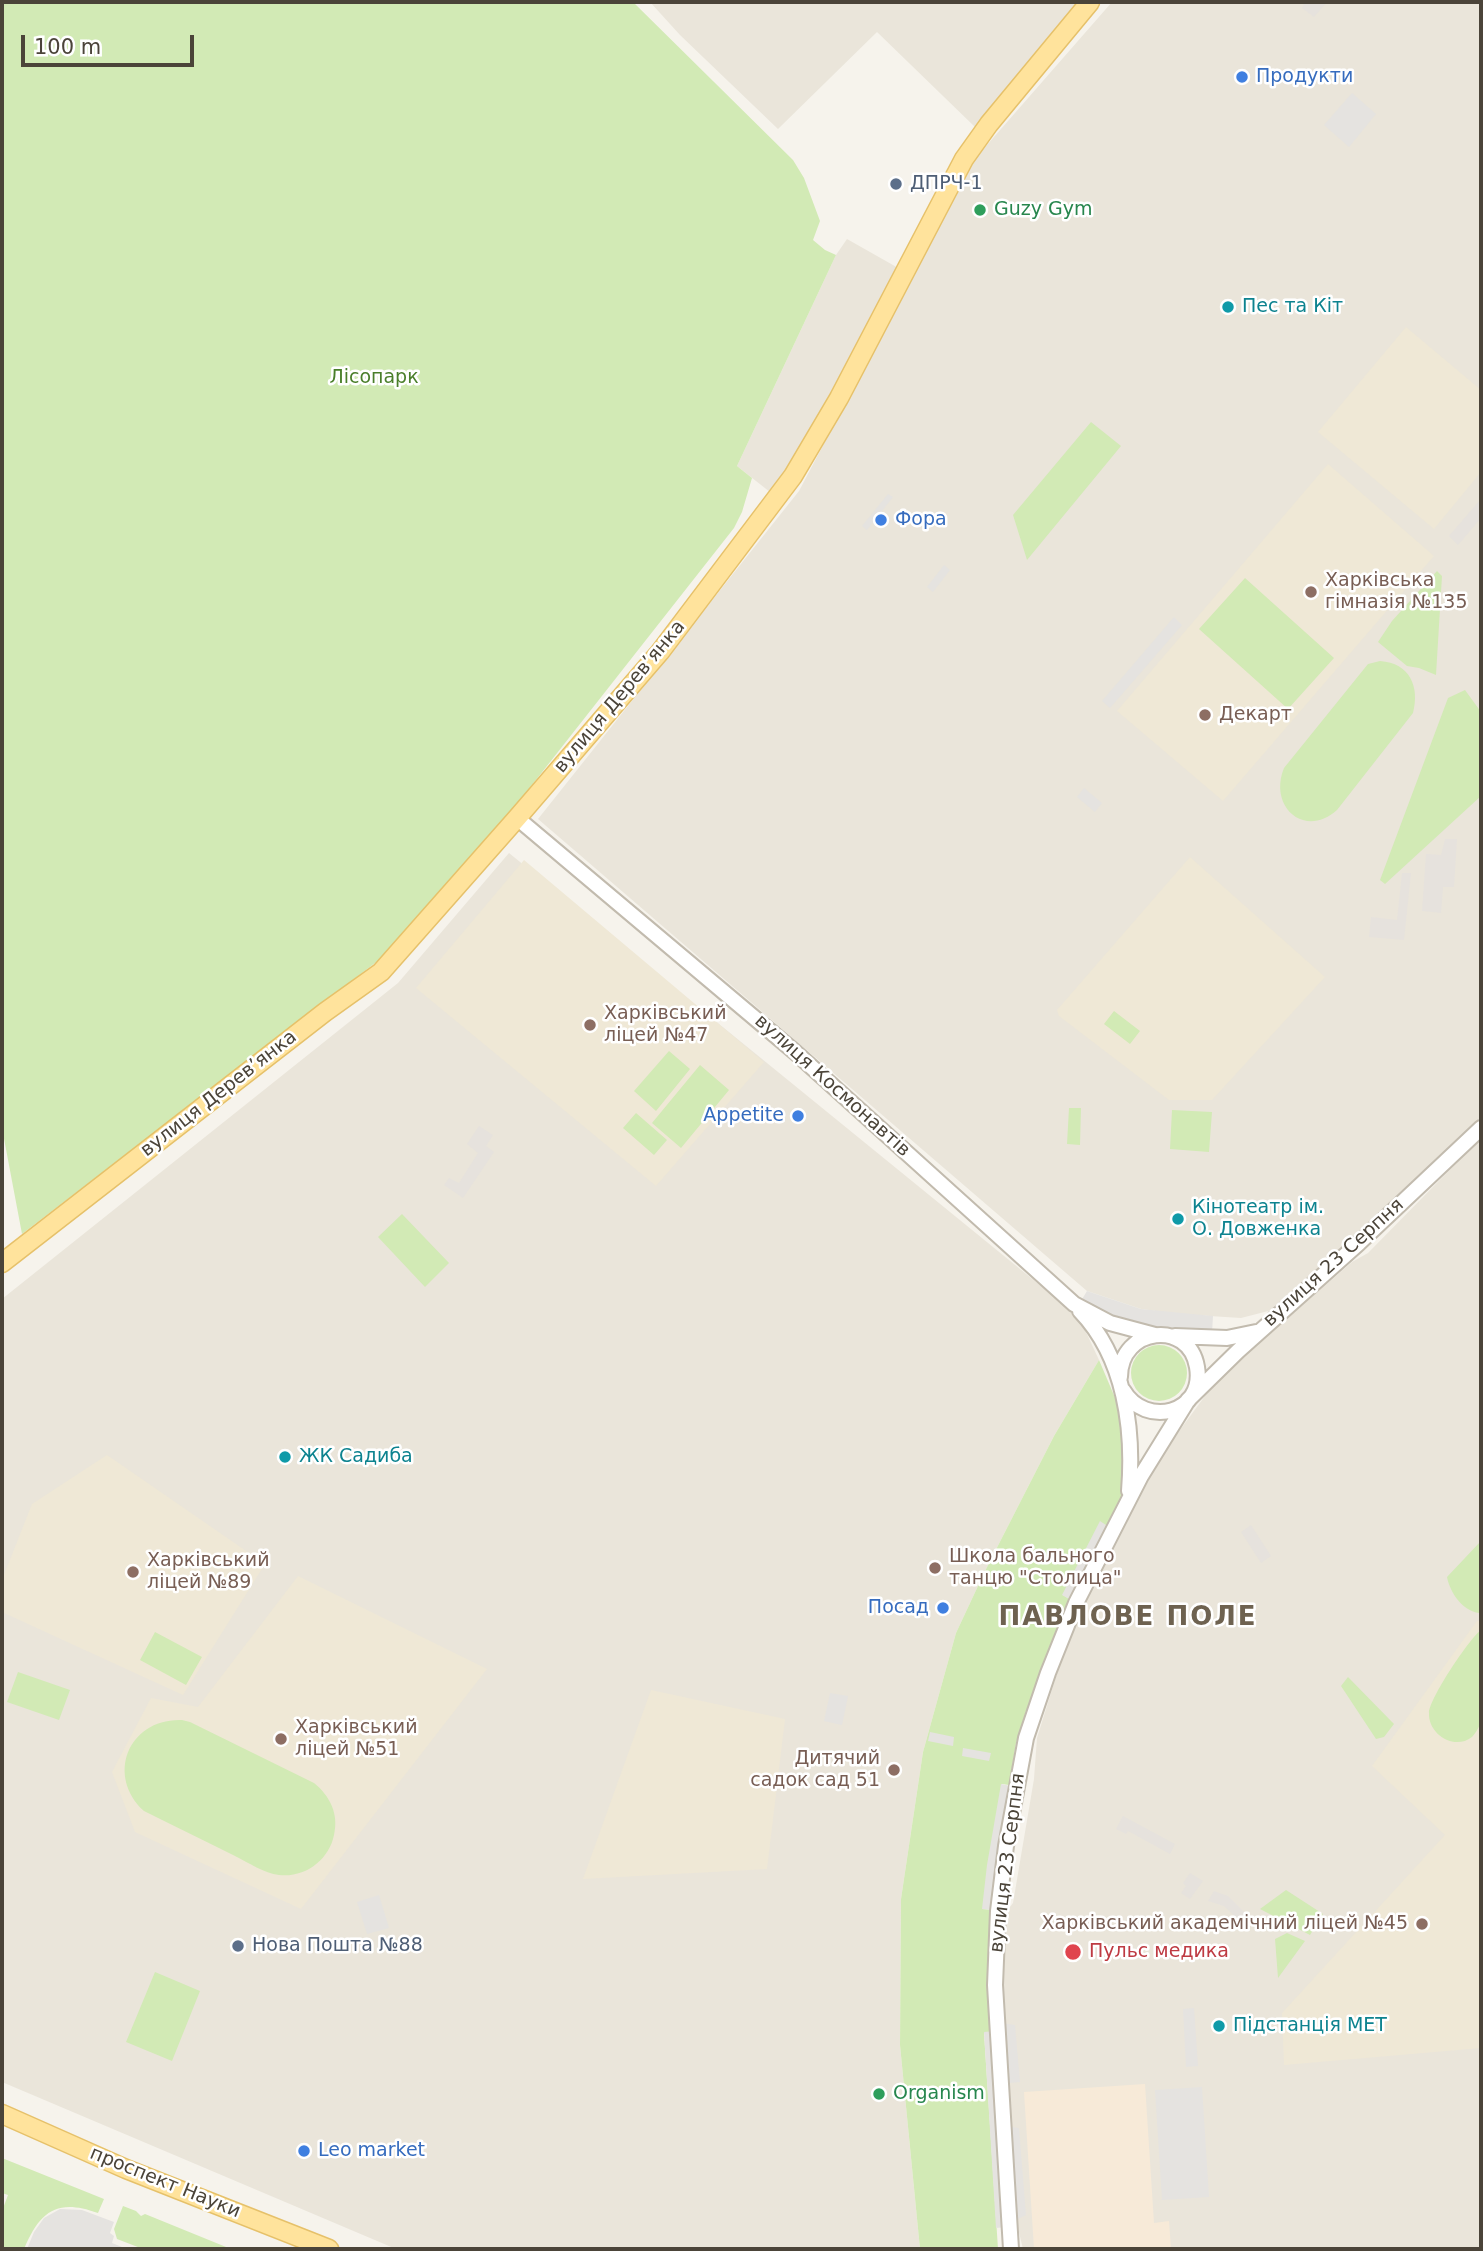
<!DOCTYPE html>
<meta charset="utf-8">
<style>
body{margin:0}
#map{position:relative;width:1483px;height:2251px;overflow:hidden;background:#f6f3ec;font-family:"DejaVu Sans",sans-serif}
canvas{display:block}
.frame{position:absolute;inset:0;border:4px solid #4b4439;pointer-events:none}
.scale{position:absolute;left:21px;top:35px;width:173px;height:32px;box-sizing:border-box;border:4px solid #4b4439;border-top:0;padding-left:9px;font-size:21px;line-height:24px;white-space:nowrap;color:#4b4439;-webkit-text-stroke:5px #fff;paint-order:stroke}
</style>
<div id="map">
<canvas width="1483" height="2251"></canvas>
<div class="frame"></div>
<div class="scale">100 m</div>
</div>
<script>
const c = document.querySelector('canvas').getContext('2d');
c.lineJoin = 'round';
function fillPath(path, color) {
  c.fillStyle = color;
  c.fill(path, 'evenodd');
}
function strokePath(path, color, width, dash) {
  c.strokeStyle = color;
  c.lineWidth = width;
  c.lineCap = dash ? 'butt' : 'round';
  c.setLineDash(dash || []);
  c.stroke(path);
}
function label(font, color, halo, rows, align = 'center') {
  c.font = font + ' "DejaVu Sans",sans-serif';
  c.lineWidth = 5;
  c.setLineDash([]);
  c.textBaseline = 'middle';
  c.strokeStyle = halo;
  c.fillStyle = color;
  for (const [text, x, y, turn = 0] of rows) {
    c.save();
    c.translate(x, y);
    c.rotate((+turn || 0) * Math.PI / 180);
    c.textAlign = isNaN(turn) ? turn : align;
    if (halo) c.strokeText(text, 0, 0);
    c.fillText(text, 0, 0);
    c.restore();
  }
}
const residential = new Path2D(`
 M650,2H1083L975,127L877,32L778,129L680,35Z
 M1112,2H1481V1117L1276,1309L1241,1318L1178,1314L1141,1309L1087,1291L538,819L799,491L973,161Z
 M847,239L900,269L775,496L737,466L836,255Z
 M509,853L1079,1317L1099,1360L1054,1436L985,1571L956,1633L923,1752L901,1899L900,2045L920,2249H396L2,2082V1299L398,983Z
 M1481,1138V2249H1023L1016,2220L1009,2083L998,1987L1000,1920L1013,1903L1034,1779L1037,1738L1059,1667L1084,1601L1133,1503L1163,1453L1205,1396L1229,1369L1352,1262L1368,1253Z`);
const commercial = new Path2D(`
 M1145,2084L1154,2223L1169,2221L1171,2249H1034L1024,2092Z`);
const industrial = new Path2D(`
 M1301,2H1327L1314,17L1302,8L1304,5Z
 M1481,499V518L1458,545L1449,536Z
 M1445,839H1457L1454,887H1443L1441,913L1422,911L1426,854L1441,855Z
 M1402,873H1411L1404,940L1369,937L1371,917L1397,920Z
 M479,1126L493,1135L486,1146L494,1152L463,1198L444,1185L449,1178L459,1183L478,1153L467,1144Z
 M1251,1525L1271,1556L1261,1563L1241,1532Z
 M1123,1816L1175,1844L1170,1854L1128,1831L1126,1834L1116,1829Z
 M1190,1873L1203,1881L1190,1899L1181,1893L1186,1886L1183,1883Z
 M1214,1891L1228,1896L1252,1920L1247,1928L1224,1906L1208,1901Z`);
const education = new Path2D(`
 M1406,327L1481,390V472L1434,529L1318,432Z
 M1328,464L1434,556L1223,801L1117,711Z
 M1190,857L1325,977L1212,1100H1169L1059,1016L1057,1010Z
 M524,860L764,1062L656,1186L416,988Z
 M107,1455L265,1564L183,1695L2,1612V1580L32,1504Z
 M298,1576L487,1669L301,1909L135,1832L112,1772L151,1698L198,1707Z
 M1477,1621H1481V2048L1284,2065L1282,2013L1445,1835L1372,1766Z
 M651,1690L785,1719L767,1869L583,1879Z`);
const green = new Path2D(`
 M2,2H633L793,160L804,178L820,221L813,240L825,250L836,255L737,466L752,478L742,512L734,528L495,832L388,953L22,1234L2,1128Z
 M1091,422L1121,446L1027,560L1013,515Z
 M1437,571L1442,576L1436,675L1419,668L1407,666L1378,642L1392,621Z
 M1245,578L1334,658L1288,709L1199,629Z
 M1380,661C1410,663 1420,687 1413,713L1337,810C1305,839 1268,807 1284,768L1368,664Z
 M1465,690L1481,712V796L1385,884L1380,880L1448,698Z
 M1114,1011L1140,1031L1130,1044L1104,1024Z
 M669,1051L690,1069L656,1111L634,1091Z
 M700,1065L729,1090L681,1148L652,1123Z
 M1069,1108H1081L1080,1145L1067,1144Z
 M1172,1110L1212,1112L1209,1152L1170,1149Z
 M636,1113L667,1140L654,1155L623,1128Z
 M402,1214L449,1263L425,1287L378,1237Z
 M1131 1373a28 28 0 1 1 56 0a28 28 0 1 1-56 0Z
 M1099,1360L1116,1400L1123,1438V1495L1108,1526L1063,1595L1071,1600L1026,1711L1016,1743L1009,1785L1002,1784L983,1909L993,1910L994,2031L984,2033L998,2249H920L900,2045L901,1899L923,1752L956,1633L985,1571L1054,1436Z
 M1481,1541V1611L1479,1613C1463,1611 1450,1593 1447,1577Z
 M1481,1630V1723C1478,1728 1476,1733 1472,1737C1454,1751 1428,1734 1429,1713C1429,1699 1469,1639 1481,1630Z
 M155,1632L202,1657L186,1685L140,1660Z
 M18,1672L70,1690L59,1720L7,1702Z
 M1348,1677L1394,1724L1384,1737L1376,1739L1341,1686Z
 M182,1720L190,1722L314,1783C330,1796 339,1814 334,1835C329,1860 305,1878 279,1875C264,1873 249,1863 235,1856C205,1841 174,1826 144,1811C105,1775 129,1718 182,1720Z
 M1286,1890L1323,1914L1310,1935L1260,1909Z
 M1287,1933L1305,1941L1278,1978L1275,1939Z
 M155,1972L200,1991L172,2061L126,2042Z
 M2,2158L104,2199L98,2213C57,2198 40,2211 24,2249H2V2211L8,2195L2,2193Z
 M123,2206L136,2211L141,2216L145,2214L231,2249H143L117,2239L114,2229Z`);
const parking = new Path2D(`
 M1352,93L1376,114L1349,147L1324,125Z
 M888,494L893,497L867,530L862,526Z
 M944,565L950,570L933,592L927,587Z
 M1174,617L1182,625L1110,708L1102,701Z
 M1084,788L1102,803L1095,812L1077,797Z
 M1087,1291L1141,1309L1213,1316L1212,1333L1140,1326L1108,1317L1081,1301Z
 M1100,1521L1109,1527L1071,1600L1062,1595Z
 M830,1693L848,1696L842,1725L824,1721Z
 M930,1732L954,1737L953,1746L928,1741Z
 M963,1748L991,1753L989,1761L962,1756Z
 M1001,1784L1011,1786L993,1910L982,1909L987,1865Z
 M379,1895L389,1928L367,1934L357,1902Z
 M1194,2008L1198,2066L1186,2067L1183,2009Z
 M1002,2023L1015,2025L1020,2082L1009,2083Z
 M994,2031L1006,2227L996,2228L984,2032Z
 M1202,2087L1209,2197L1162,2200L1155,2090Z
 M1011,2127L1019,2128L1026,2215L1016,2220Z
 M60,2209L82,2210L114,2222L110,2233L114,2236L112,2243L127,2249H27L34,2232L44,2218Z`);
const tertiary = new Path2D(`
 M517,818L795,1052L1074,1304L1110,1323L1155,1335
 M1080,1311C1125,1358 1134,1429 1129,1491
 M1175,1336L1227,1338L1256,1332
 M1120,1377C1120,1327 1189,1319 1197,1367C1205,1413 1146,1429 1123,1390
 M1011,2249L995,1985L998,1911L1006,1846L1026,1738L1048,1673L1076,1603L1141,1476L1188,1400L1238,1351L1359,1243L1481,1128`);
const primary = new Path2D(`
 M2,1263L325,1012L381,972L517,818L660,652L793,476L839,398L964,159L989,124L1090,2
 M2,2114L126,2169L329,2249`);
const markers = [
 [1242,77,7,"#3f7fe0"],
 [896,184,7,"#5c6f8a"],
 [980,210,7,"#2e9e5b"],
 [1228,307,7,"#0f9aa8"],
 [881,520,7,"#3f7fe0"],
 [1311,592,7,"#8d6e63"],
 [1205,715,7,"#8d6e63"],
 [590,1025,7,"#8d6e63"],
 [798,1116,7,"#3f7fe0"],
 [1178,1219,7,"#0f9aa8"],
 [285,1457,7,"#0f9aa8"],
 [935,1568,7,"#8d6e63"],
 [133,1572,7,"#8d6e63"],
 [943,1608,7,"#3f7fe0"],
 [281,1739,7,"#8d6e63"],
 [894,1770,7,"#8d6e63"],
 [1422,1924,7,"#8d6e63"],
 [238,1946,7,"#5c6f8a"],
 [1073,1952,9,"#e0444e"],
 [1219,2026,7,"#0f9aa8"],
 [879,2094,7,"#2e9e5b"],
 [304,2151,7,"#3f7fe0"]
];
const shopNames = [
 ["Продукти",1256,77],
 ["Фора",895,520],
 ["Appetite",784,1116,"right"],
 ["Посад",929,1608,"right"],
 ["Leo market",318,2151]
];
const serviceNames = [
 ["ДПРЧ-1",910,184],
 ["Нова Пошта №88",252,1946]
];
const leisureNames = [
 ["Guzy Gym",994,210],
 ["Organism",893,2094]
];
const cultureNames = [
 ["Пес та Кіт",1242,307],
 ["Кінотеатр ім.",1192,1208],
 ["О. Довженка",1192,1230],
 ["ЖК Садиба",299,1457],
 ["Підстанція МЕТ",1233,2026]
];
const parkNames = [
 ["Лісопарк",374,378]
];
const educationNames = [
 ["Харківська",1325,581],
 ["гімназія №135",1325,603],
 ["Декарт",1219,715],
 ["Харківський",604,1014],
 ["ліцей №47",604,1036],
 ["Школа бального",949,1557],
 ["танцю \"Столица\"",949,1579],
 ["Харківський",147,1561],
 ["ліцей №89",147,1583],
 ["Харківський",295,1728],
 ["ліцей №51",295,1750],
 ["Дитячий",880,1759,"right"],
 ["садок сад 51",880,1781,"right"],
 ["Харківський академічний ліцей №45",1408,1924,"right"]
];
const streetNames = [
 ["вулиця Дерев’янка",620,697,-50],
 ["вулиця Космонавтів",832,1086,42],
 ["вулиця Дерев’янка",219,1094,-38],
 ["вулиця 23 Серпня",1334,1263,-42],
 ["вулиця 23 Серпня",1008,1863,-83],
 ["проспект Науки",165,2183,22]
];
const healthNames = [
 ["Пульс медика",1089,1952]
];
const districtNames = [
 ["ПАВЛОВЕ ПОЛЕ",1128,1618]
];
fillPath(residential, '#eae5da');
fillPath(commercial, '#f7ead8');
fillPath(industrial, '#e6e2dd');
fillPath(education, '#efe8d6');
fillPath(green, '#d2eab5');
fillPath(parking, '#e5e3e0');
strokePath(tertiary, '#c2bbae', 18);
strokePath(primary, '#e6c16a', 21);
strokePath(tertiary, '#fff', 14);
strokePath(primary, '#ffe39c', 18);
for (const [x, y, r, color] of markers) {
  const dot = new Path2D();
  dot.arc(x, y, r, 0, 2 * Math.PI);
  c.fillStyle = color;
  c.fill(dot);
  strokePath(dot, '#fff', 2.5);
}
label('19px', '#366cbe', '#fff', shopNames, 'left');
label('19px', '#4e5e75', '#fff', serviceNames, 'left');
label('19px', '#27864d', '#fff', leisureNames, 'left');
label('19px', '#0d838f', '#fff', cultureNames, 'left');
label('19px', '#4a7f2a', '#fff', parkNames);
label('19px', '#785e54', '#fff', educationNames, 'left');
label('19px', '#4b4439', '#fff', streetNames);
label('19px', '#be3a42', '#fff', healthNames, 'left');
c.letterSpacing = '2px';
label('bold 26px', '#6e6250', '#fff', districtNames);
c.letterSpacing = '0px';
</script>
